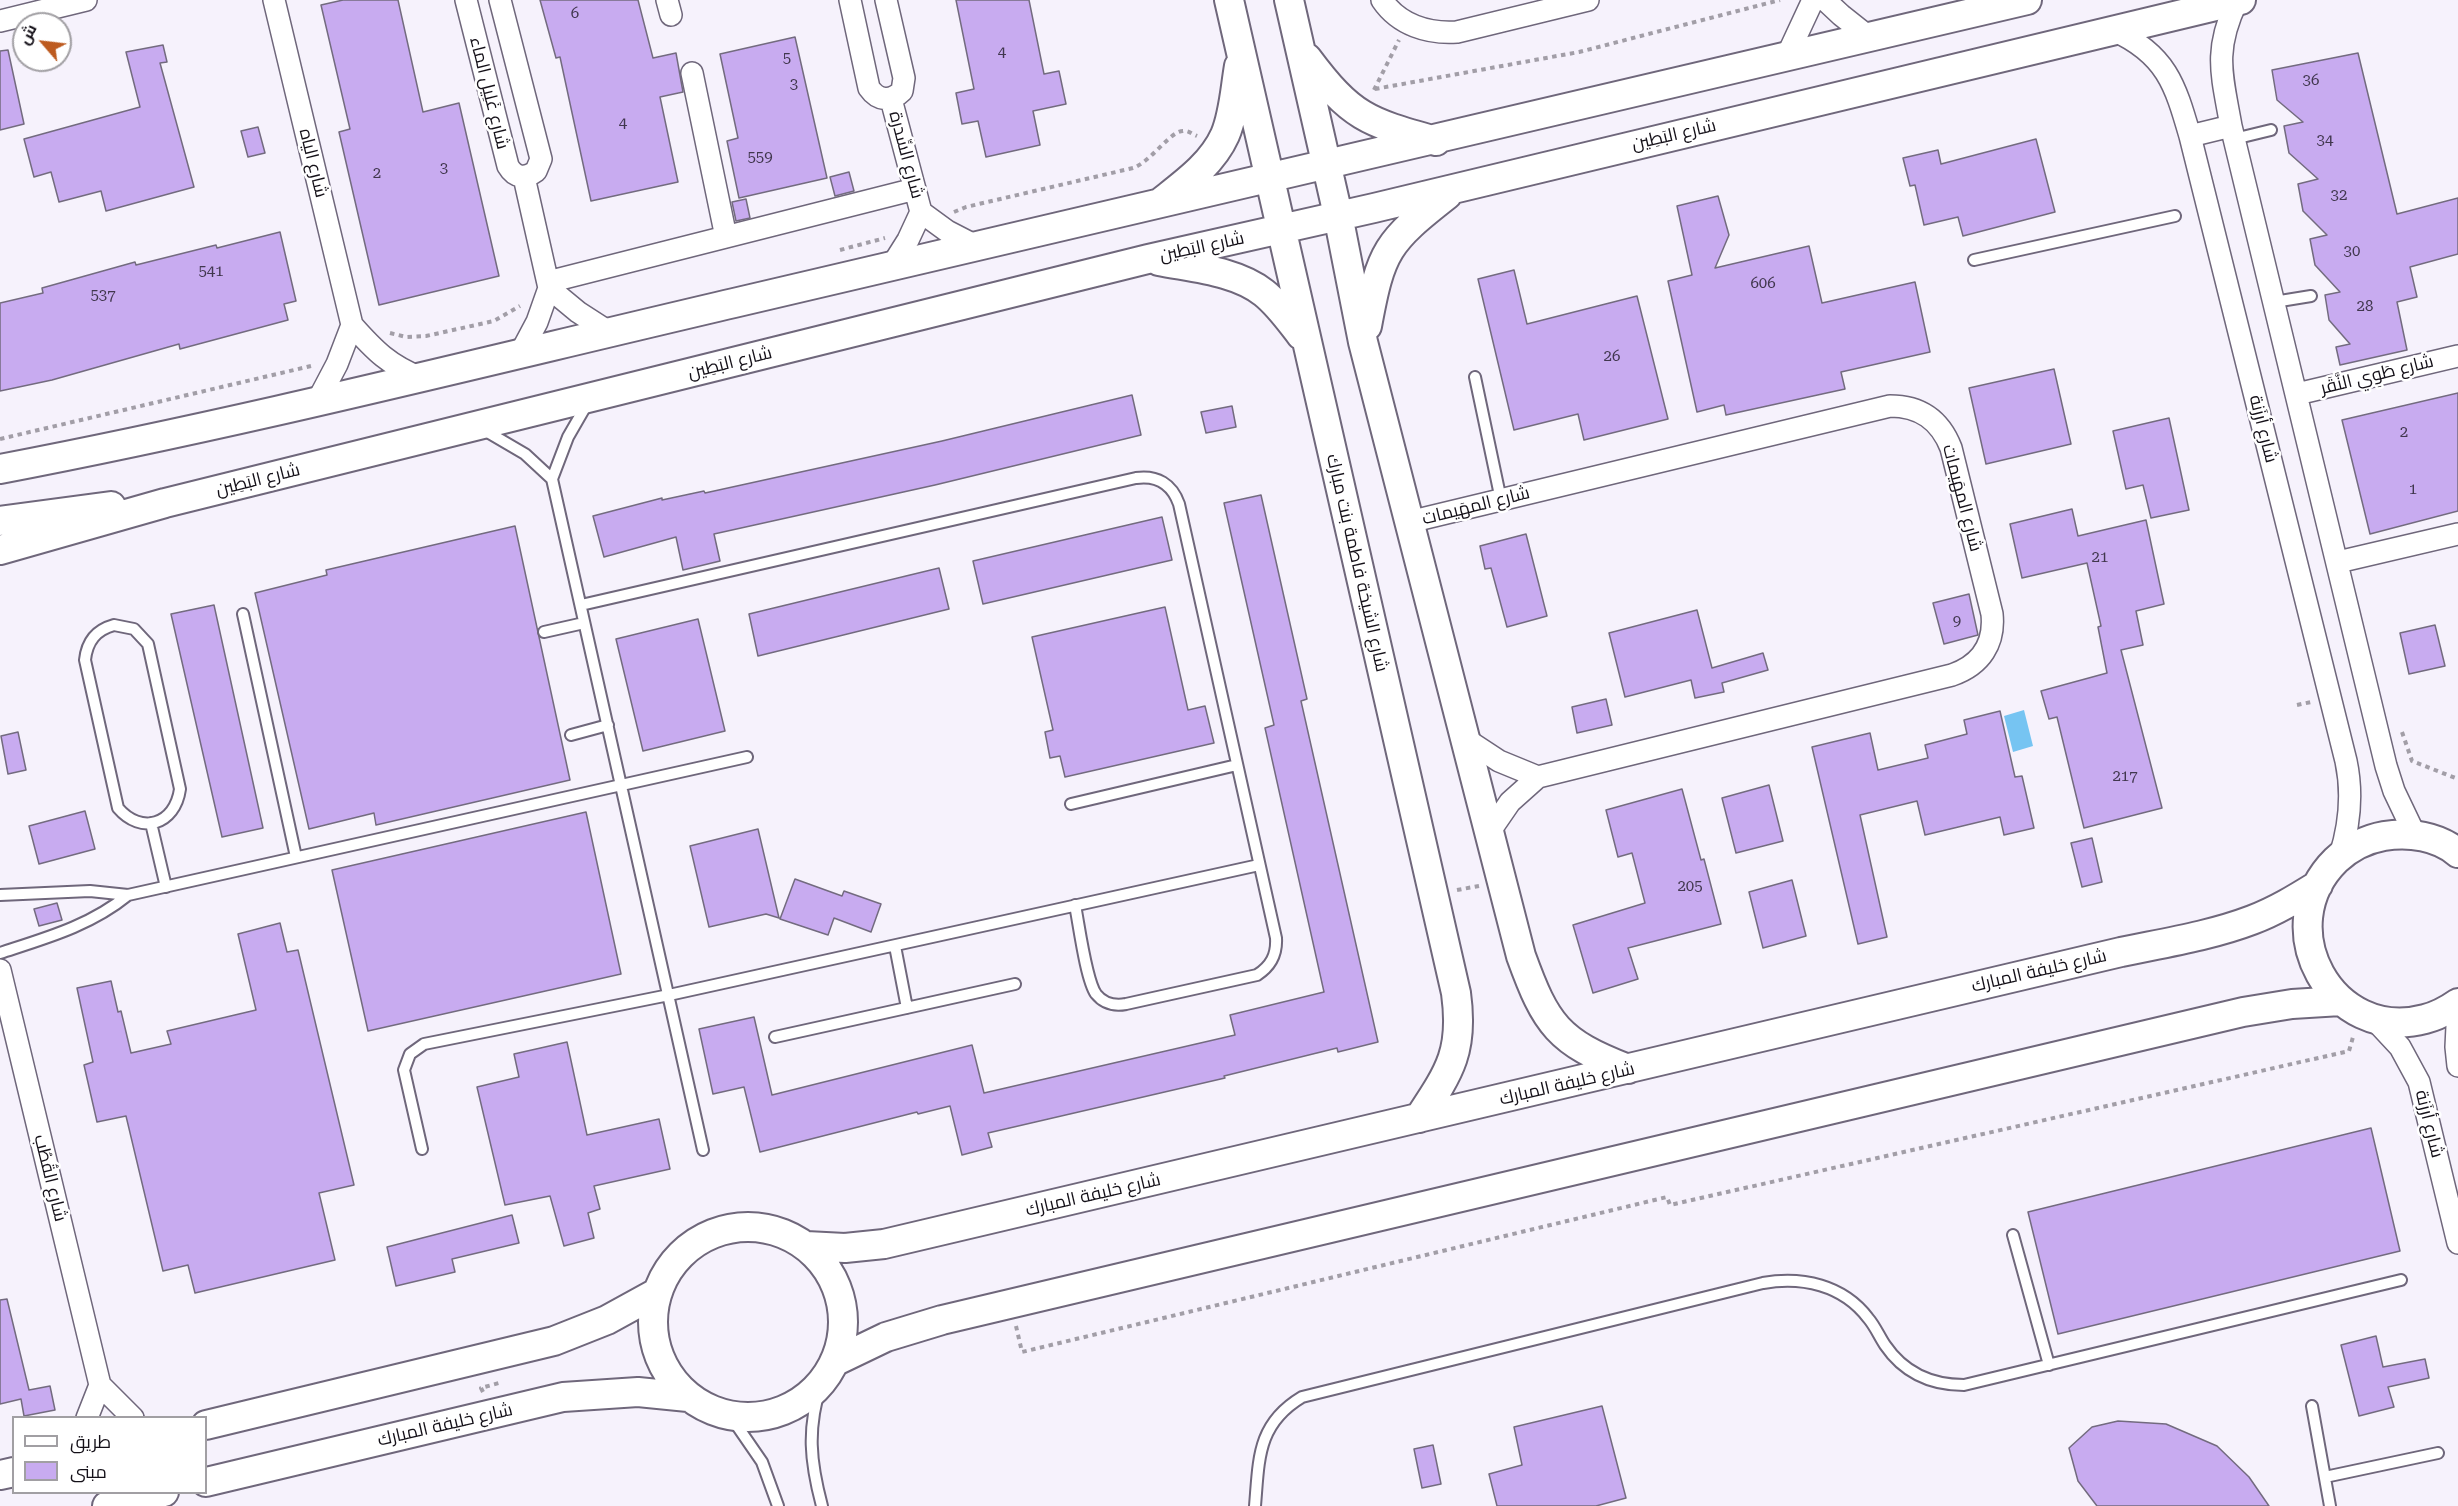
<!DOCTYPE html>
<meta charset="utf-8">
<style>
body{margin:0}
#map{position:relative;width:2458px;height:1506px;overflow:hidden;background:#f6f2fc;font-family:"Roboto Serif",Cairo,serif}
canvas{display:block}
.legend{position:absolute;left:12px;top:1416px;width:195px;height:78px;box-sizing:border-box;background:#fff;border:2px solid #a19fa3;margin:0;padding:8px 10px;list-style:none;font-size:18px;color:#141018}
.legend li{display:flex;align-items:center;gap:12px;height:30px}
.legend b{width:30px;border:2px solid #a19fa3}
.north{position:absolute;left:12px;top:12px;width:60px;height:60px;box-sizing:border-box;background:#fff;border:2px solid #a19fa3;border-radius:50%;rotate:298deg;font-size:16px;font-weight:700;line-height:24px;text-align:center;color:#141018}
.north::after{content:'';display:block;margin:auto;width:21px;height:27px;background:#bd5b20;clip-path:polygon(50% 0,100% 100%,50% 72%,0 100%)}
</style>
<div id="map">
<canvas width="2458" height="1506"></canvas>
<ul class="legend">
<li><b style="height:8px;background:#fff"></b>طريق</li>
<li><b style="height:16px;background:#c8abf0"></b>مبنى</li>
</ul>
<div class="north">ش</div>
</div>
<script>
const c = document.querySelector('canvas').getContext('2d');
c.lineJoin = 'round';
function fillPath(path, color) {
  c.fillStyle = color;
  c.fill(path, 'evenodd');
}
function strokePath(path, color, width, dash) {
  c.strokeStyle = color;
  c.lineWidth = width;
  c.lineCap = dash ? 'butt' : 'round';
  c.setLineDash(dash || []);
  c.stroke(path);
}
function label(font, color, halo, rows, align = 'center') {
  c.font = font + ' "Roboto Serif",Cairo,serif';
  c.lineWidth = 5;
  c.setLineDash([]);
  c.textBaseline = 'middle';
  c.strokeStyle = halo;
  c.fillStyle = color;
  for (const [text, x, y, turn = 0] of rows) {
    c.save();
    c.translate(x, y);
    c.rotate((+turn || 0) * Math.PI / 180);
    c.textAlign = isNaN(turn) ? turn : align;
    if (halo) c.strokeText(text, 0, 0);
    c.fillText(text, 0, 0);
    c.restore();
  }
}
const water = new Path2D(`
 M2024,710L2033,746L2013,752L2004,716Z`);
const building = new Path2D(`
 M343,0H398L423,112L459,103L499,276L379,305L339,132L350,129L321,5Z
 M540,0H638L653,58L676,53L683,92L660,97L678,182L591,201L560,57L556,58Z
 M956,0H1029L1044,74L1059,71L1066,104L1033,111L1040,145L986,157L978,121L962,124L956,93L974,89Z
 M795,37L827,178L739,198L727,141L738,138L720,54Z
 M163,45L167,62L160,63L194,187L106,211L101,191L59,202L51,172L34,177L24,139L140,107L126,52Z
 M8,50L24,124L0,130V51Z
 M2358,53L2397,214L2458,198V254L2410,267L2417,297L2397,302L2407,350L2340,365L2336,347L2350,344L2329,320L2325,295L2340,292L2315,265L2310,239L2327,235L2303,211L2298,184L2318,179L2289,153L2284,126L2303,122L2277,100L2272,70Z
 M258,127L265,153L248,157L241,131Z
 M2036,139L2055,212L1963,236L1958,217L1924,225L1915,185L1910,186L1903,158L1938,150L1941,164Z
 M849,172L854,191L835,196L830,177Z
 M1718,196L1729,235L1715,268L1809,246L1822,303L1915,282L1930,352L1841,372L1845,389L1726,415L1724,405L1697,412L1668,281L1692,275L1677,206Z
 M746,199L750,218L736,221L732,202Z
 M280,232L296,301L284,304L288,320L180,349L179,344L52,380L0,391V303L43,293L42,288L135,262L136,265L216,245L217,248Z
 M1514,270L1527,324L1637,296L1668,419L1584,440L1578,414L1514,430L1478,279Z
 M2054,369L2071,444L1986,464L1969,388Z
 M2458,393V511L2370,534L2342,420Z
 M1132,395L1141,435L935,485L714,534L720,561L683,570L676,537L604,557L593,516L662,498V500L704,491L705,493L942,441Z
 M1232,406L1236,427L1206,433L1201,412Z
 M2169,418L2189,510L2151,518L2143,485L2126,489L2113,431Z
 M1261,495L1307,699L1301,701L1378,1042L1338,1052L1337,1048L1224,1076L1225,1078L988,1133L992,1147L962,1155L950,1106L918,1114L917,1112L760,1152L744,1087L713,1094L699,1029L754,1017L772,1095L972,1045L984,1093L1235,1035L1230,1015L1324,992L1265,728L1274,725L1224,503Z
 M2072,509L2078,536L2146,520L2164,604L2136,611L2143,645L2121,650L2162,808L2084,828L2057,717L2049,719L2041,691L2107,673L2098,627L2101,626L2087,563L2022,578L2010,524Z
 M1162,517L1172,560L983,604L973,561Z
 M515,526L570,780L376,825L374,813L309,829L255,593L327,575L326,570Z
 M1526,534L1547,616L1507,627L1491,568L1485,569L1480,546Z
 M939,568L949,609L758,656L749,614Z
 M1969,594L1978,635L1944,644L1933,603Z
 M214,605L263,828L222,837L171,614Z
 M1165,607L1188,710L1205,706L1214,743L1065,777L1060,756L1050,758L1045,732L1053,730L1032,637Z
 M1697,610L1712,668L1763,653L1768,670L1722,683L1724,692L1695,698L1691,680L1625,697L1609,633Z
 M698,619L725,731L643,751L616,639Z
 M2435,625L2445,666L2409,674L2400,633Z
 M1606,699L1612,725L1577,733L1572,707Z
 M2000,711L2015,777L2022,776L2034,828L2004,835L2000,817L1925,835L1917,801L1860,815L1887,937L1858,944L1812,747L1870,733L1878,770L1928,758L1925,745L1967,734L1964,720Z
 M18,732L26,770L8,774L1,736Z
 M1769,785L1783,841L1736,853L1722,798Z
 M1682,789L1701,860L1704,859L1721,924L1628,948L1638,979L1593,993L1573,925L1645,903L1632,853L1618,857L1606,810Z
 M85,811L95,849L39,864L29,826Z
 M586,812L621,974L368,1031L332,870Z
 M758,829L779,918L766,914L709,927L690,846Z
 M2092,838L2102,882L2082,887L2071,843Z
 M795,879L842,896L844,891L881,904L871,932L834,918L828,935L780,919Z
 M1792,880L1806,936L1763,948L1749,892Z
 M57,903L62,920L39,926L34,909Z
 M280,923L287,952L298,950L354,1185L319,1193L335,1260L195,1293L188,1265L163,1271L126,1116L97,1122L84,1065L93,1062L77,988L111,981L118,1012L121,1011L131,1053L171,1044L167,1031L256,1010L238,934Z
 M567,1042L587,1135L659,1119L670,1169L594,1186L600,1209L588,1213L594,1238L564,1246L550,1196L505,1205L477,1087L519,1077L514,1054Z
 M2371,1128L2400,1251L2058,1334L2028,1212Z
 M512,1215L519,1243L452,1259L455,1272L396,1286L387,1247Z
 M7,1299L29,1390L50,1386L55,1410L24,1416L21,1399L0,1404V1300Z
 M2376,1336L2383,1367L2425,1359L2429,1378L2388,1387L2394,1407L2359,1416L2341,1345Z
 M1602,1406L1626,1498L1596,1506H1497L1489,1474L1522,1465L1514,1427Z
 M2118,1421L2166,1424L2217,1446L2249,1477L2269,1506H2097L2078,1481L2069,1448L2092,1427Z
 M1433,1445L1441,1484L1422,1488L1414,1449Z`);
const path = new Path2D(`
 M1375,89L1579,52L1780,0
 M1374,90L1399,40
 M954,212L966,207L1133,168C1152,161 1170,131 1183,131C1188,130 1192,134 1197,136
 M840,250L885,238
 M390,333L406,337L426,336L494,321L520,306
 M0,439L311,366
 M2297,705L2311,702
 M2402,732L2412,761L2458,779
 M1457,890L1479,886
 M1016,1326L1022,1352L1667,1197L1670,1205L2349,1051L2353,1037
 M483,1392L481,1388L499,1383L498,1380`);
const service = new Path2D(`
 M2234,139L2271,130
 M1974,260L2175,216
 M2274,302L2311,296
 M1475,377L1501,500
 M587,404L568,437L552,479L703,1150
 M484,430L525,454L552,479
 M581,605L1136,478C1157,475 1172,484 1179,504L1276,938C1277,955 1271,966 1257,975L1126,1004C1115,1006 1104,1004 1096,994C1086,980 1079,925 1075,905
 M243,614L296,857
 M114,625L134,629L148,644L180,789C175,825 141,835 118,808L85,660C87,641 96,630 114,625Z
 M544,632L584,623
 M571,735L608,725
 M1071,804L1237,765
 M151,823L166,887
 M0,895L90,891L128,895L747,757
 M895,946L907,1008
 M0,953C46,938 90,926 128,895
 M775,1037L1015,984
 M422,1149L404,1070L410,1054L424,1044L669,995L1259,865
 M2013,1235L2049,1365
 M821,1384C807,1429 810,1461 822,1506
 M2312,1406L2330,1506
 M731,1417L762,1462L778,1506
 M2325,1477L2438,1453
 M1255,1506C1259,1459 1257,1424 1302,1397L1763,1283C1802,1276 1843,1285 1868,1318C1875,1326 1879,1336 1885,1345C1904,1373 1931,1385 1964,1385L2401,1280`);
const minor = new Path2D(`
 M274,0L352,325C375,351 389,365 421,378
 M466,0L508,166C515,178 525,179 536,171L541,159L500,0
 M667,0L671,15
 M850,0L869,88C878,101 891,102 902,91L904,78L886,0
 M1382,0C1399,25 1428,34 1457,32L1588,0
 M1825,0L1841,15L1870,38
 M2237,1C2213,51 2222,75 2231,126L2386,766L2394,791L2415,835
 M0,21L86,0
 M2113,30C2166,54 2175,84 2190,136L2346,761C2353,794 2350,824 2340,856
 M1786,58L1813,0
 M692,73L726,237
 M891,99L921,212L947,231L978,247
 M2190,136L2231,126
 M891,267L908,240L921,212
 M548,282L915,189
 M549,288L578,312L609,332
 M520,354L537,322L549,288L524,177
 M2297,394L2458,356
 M317,402L337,364L352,325
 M1409,522L1890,406C1920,406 1940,420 1951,448L1992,614C1995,643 1981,665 1952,675L1538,777L1510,802L1488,834
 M2338,562L2458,534
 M1464,738L1499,761L1538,777
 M0,970L100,1385L133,1418
 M2458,1005L2456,1047L2458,1066
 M2373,1018L2400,1047L2419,1082L2458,1243
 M87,1418L100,1385`);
const secondary = new Path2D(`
 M1229,0L1456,993C1464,1051 1450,1071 1419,1118
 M1289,0L1338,215L1363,342L1521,956C1546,1025 1558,1042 1628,1069
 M1307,58C1351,117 1367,122 1436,141
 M1161,202C1185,183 1212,164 1225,135C1234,114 1235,89 1239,66
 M1159,261C1194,268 1236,271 1264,293C1279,305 1290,321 1301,335
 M1367,326C1381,250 1387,242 1447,195
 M0,469C247,422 490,360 734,303C1166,204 1597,103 2027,0
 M0,521L111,506
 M0,550L165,503L1148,259L1374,208L2241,0
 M2458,853C2438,836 2409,832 2384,836C2367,839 2349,848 2336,860C2268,927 2332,1044 2425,1019C2437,1016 2448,1010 2458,1003
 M653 1322a95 95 0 1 1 190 0a95 95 0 1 1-190 0Z
 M806,1246L845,1248L884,1244L2121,952C2164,943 2210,936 2252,920C2276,911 2297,898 2318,885
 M834,1362L886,1337L942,1320L2243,1012L2292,1004L2341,1001
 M206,1425L554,1341L607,1320L658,1292
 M0,1475L14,1472
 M206,1482L563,1397L638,1392L688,1397
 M107,1506L164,1492`);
const numberNames = [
 ["6",575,14],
 ["4",1002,53],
 ["5",787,59],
 ["36",2311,81],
 ["3",794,85],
 ["4",623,124],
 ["34",2325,141],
 ["559",760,158],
 ["3",444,169],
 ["2",377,174],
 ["32",2339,196],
 ["30",2352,252],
 ["541",211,272],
 ["606",1763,284],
 ["537",103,296],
 ["28",2365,307],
 ["26",1612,357],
 ["2",2404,433],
 ["1",2413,490],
 ["21",2100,558],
 ["9",1957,622],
 ["217",2125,777],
 ["205",1690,887]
];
const streetNames = [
 ["شارع غَلِيل الماء",489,93,76],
 ["شارع البَطِين",1674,135,-13],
 ["شارع السِّدرة",906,155,75],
 ["شارع الياه",313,163,76],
 ["شارع البَطِين",1202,247,-12],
 ["شارع البَطِين",730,363,-14],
 ["شارع طَوِي النَّقَر",2377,375,-14],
 ["شارع أرزَنة",2263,429,76],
 ["شارع البَطِين",258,480,-14],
 ["شارع المهَيمات",1962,498,75],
 ["شارع المهَيمات",1476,506,-14],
 ["شارع الشيخة فاطمة بنت مبارك",1357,563,77],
 ["شارع خليفة المبارك",2039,971,-13],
 ["شارع خليفة المبارك",1567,1084,-13],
 ["شارع أرزَنة",2429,1124,76],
 ["شارع القُطُب",50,1178,76],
 ["شارع خليفة المبارك",1093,1195,-13],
 ["شارع خليفة المبارك",445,1425,-13]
];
fillPath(water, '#76c4f2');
fillPath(building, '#c8abf0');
strokePath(building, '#736b7f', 1.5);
strokePath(service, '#6f677b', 14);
strokePath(minor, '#6f677b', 24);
strokePath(secondary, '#6f677b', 32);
strokePath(path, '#a29ea7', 4, [4.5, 4.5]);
strokePath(service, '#fff', 10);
strokePath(minor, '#fff', 21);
strokePath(secondary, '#fff', 28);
label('15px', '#41374e', null, numberNames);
label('18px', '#141018', '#fff', streetNames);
</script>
